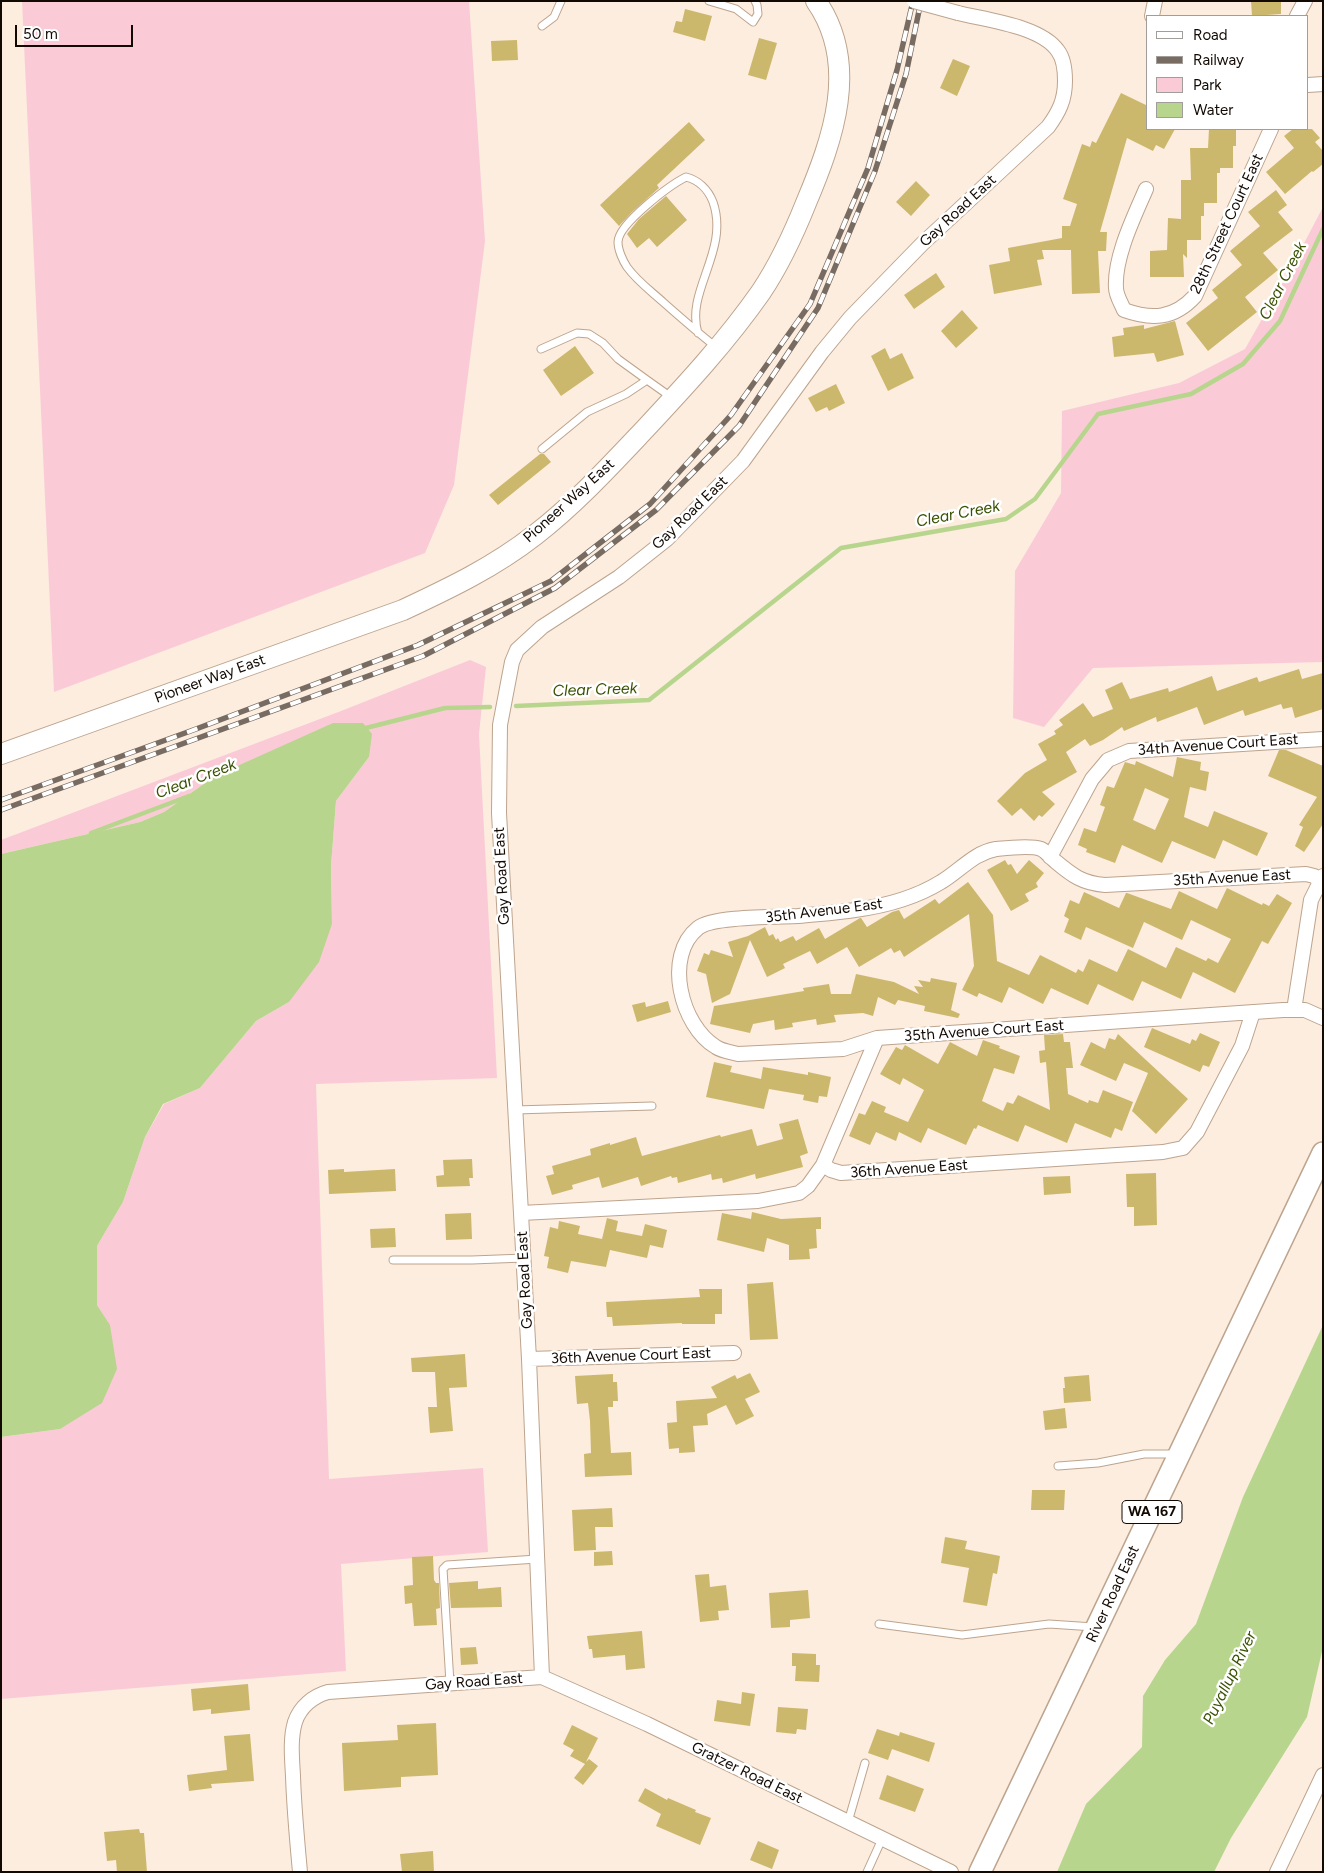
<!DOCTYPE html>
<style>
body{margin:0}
#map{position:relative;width:1324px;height:1873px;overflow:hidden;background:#fceddf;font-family:Figtree,sans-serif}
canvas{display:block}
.frame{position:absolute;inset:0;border:2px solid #120903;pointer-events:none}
.legend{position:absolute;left:1146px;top:15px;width:162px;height:115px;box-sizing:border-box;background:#fff;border:1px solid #a09d9a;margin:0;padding:6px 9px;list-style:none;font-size:15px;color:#120903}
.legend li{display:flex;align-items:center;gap:10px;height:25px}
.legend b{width:25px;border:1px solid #a09d9a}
.scale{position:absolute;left:15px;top:25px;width:118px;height:22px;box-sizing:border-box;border:2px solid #120903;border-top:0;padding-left:6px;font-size:15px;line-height:18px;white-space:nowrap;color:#120903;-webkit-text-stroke:4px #fff;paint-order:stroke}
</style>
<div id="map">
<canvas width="1324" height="1873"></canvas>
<div class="frame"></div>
<ul class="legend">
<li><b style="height:6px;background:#fff"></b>Road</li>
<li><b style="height:6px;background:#776b62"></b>Railway</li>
<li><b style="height:14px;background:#facbd7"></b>Park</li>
<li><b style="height:14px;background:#b8d58e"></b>Water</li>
</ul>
<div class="scale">50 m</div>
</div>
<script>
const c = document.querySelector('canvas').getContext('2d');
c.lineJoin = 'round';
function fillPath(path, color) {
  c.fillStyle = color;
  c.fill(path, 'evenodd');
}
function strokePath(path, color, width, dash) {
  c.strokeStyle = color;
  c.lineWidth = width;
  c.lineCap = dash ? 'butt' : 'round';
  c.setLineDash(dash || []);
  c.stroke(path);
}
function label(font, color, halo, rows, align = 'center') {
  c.font = font + ' Figtree,sans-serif';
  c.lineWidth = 5;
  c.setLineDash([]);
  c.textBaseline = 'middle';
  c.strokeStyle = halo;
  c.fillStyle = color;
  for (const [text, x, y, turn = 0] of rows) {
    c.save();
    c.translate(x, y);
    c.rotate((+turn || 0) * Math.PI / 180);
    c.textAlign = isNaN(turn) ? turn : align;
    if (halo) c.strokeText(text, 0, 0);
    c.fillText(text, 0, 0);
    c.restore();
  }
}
const green = new Path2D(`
 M22,1H469L485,241L454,485L425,553L54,692Z
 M1323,207V662L1093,668L1044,727L1013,718L1015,571L1061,493L1062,411L1179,383L1245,349L1291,268Z
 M470,660L486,667L479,734L497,1078L316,1084L329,1479L483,1468L488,1552L341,1564L346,1671L1,1699V1437L60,1429L110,1326L97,1305V1246L123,1202L145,1137L164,1104L200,1088L256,1021L289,1002L332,924L331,866L336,801L369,757L215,776L164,812L140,822L1,854V840L341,711Z`);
const water = new Path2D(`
 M333,723H363L372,734L369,757L336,801L331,866L332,924L319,962L289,1002L256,1021L200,1088L163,1104L145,1137L123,1202L97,1246V1305L110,1325L117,1369L102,1403L60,1429L1,1437V854L140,822L164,812L215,776Z
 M1323,1325V1647L1307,1717L1231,1838L1214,1872H1057L1086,1804L1142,1747L1143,1696L1165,1660L1196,1624L1243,1497Z`);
const stream = new Path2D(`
 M516,706L649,700L841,548L1006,519L1035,499L1098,414L1191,394L1243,364L1280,321L1323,229
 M362,729L445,708L490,707
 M91,833L189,796`);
const building = new Path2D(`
 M1251,1H1281V14L1252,16Z
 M685,9L712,16L705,41L673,32L676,21L682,22Z
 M759,38L777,43L766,80L748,75Z
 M517,40L518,60L492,61L491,41Z
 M953,59L970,66L957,96L940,88Z
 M1121,93L1148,106V129H1175L1164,149L1156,145L1153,151L1127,138L1100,232H1107L1106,251H1098L1100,293L1072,294L1071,250H1042L1044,259L1037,260L1042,285L994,294L989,265L1010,261L1008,248L1062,238V226H1070L1077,204L1063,199L1082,144L1090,147L1092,141L1096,143Z
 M689,122L705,140L657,185L659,188L632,212L619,226L600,205Z
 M1209,129H1236V146H1233V168H1220V173H1217V203H1204V216H1201V240H1187V258L1183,254L1184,277H1150V251L1167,250L1168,218L1181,219V180H1191L1190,148H1208Z
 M1293,129H1312L1320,138L1315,142L1323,151V164L1313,172L1312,171L1285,194L1266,172L1294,148L1284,136Z
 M916,181L930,195L911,216L896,202Z
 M1276,190L1287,205L1278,212L1293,230L1263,253L1278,270L1245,297L1257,312L1208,351L1186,323L1218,298L1212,290L1242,265L1230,251L1260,226L1248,212Z
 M666,196L687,220L657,247L649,238L637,248L627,234L639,219Z
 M936,273L945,287L914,309L904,295Z
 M962,310L978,328L956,348L941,331Z
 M1175,321L1184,355L1157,362L1154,353L1114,357L1112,337L1124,335L1123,328L1144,325V329Z
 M575,346L594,373L561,396L543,370Z
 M885,348L890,359L902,353L914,378L888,391L871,356Z
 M836,384L845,403L829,411L827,407L816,412L808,398Z
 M540,454H544L551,462L498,505L489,495Z
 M1299,669L1302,679L1323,673V709L1295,718L1292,707L1283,709L1281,704L1245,716L1243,710L1204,725L1197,707L1157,722L1156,717L1124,731L1122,727L1103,740L1090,746L1085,739L1066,752L1077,772L1042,792L1055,804L1042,817L1039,815L1034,821L1021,808L1012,816L997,801L1025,773L1047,760L1038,744L1056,734L1054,731L1063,725L1059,720L1083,703L1093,717L1113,709L1105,690L1122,682L1130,699L1168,688L1169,692L1212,676L1217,691L1257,677L1259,682Z
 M1279,750H1286L1323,766V824L1304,852L1295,846L1303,827L1299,825L1317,797L1268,776Z
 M1177,757L1201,762L1200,770L1209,772L1206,791L1190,787L1184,817L1208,827L1214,811L1268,833L1257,856L1223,840L1215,859L1172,841L1162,863L1122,845L1115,863L1086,852L1087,849L1078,845L1084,828L1096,832L1105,807L1100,805L1107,786L1114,788L1125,762L1135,765L1136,761L1173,777ZM1145,788L1169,799L1155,830L1133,820Z
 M1005,860L1008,865L1011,864L1017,874L1029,860L1044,873L1036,883L1038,887L1025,894L1029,901L1011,911L987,870Z
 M968,882L993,915L997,961L1029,975L1040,955L1076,973L1078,969L1083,972L1089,959L1117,972L1128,949L1166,968L1176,947L1206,961L1208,958L1218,963L1231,939L1191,920L1182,940L1144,922L1133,948L1086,927L1081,940L1064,932L1069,919L1064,916L1070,900L1079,904L1084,892L1119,908L1126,893H1127L1171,909L1179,891L1217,909L1227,888L1262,905L1263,903L1269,906L1277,894L1292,903L1268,944L1262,941L1235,993L1193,972L1181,999L1142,981L1133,1001L1098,984L1088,1005L1051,988L1043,1004L1009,987L1002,1003L979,993L977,997L962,990L974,966L969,914L904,957L900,950L894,953L891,948L859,967L847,947L817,964L810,951L783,964L785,968L767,977L750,940L730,994L712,1003L706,974L697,971L704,953L709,955L711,950L733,957L728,942L748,936L765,927L769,936L773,934L776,940L778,938L780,942L793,936L796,941L819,928L825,939L860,918H861L867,927L892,912L899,910L904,919L935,899L939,904Z
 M856,974L894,982L919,994L914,986L923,987L918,980L930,982L931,978L957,983L951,1010L960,1014L958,1018L924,1011L925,1006L898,1000L895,1005L878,997L873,1016L863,1013L834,1015L836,1022L817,1025L816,1019L792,1023L793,1027L775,1030L774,1020L753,1024L750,1033L710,1024L714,1006L804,991L803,988L829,984L831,994H851Z
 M668,1001L671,1012L637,1022L632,1005L645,1002L646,1007Z
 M1152,1028L1190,1044L1192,1039L1196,1041L1200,1033L1220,1042L1209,1067L1203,1065L1200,1072L1144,1047Z
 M1063,1034L1064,1042H1070L1073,1068H1066L1068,1094L1088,1103L1089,1100L1098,1103L1103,1090L1133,1102L1122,1131L1115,1128L1111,1138L1075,1123L1067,1143L1025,1125L1018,1142L978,1125L976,1129L974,1128L966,1145L928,1128L921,1143L899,1132L896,1141L876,1132L870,1145L849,1136L859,1113L865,1115L872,1101L886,1107L884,1112L908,1122L924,1090L903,1078L900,1085L880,1074L896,1047L902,1050L905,1045L938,1064L950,1042L977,1056L983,1040L1000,1046L999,1048L1020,1056L1014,1074L994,1068L982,1101L1003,1111L1007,1102L1013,1104L1018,1095L1050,1110L1046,1062L1040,1063L1039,1051L1045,1050L1044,1035Z
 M1118,1034L1188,1099L1156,1134L1132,1111L1148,1073L1124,1063L1116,1081L1080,1065L1091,1042L1105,1049L1109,1038L1115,1040Z
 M714,1062L732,1066L730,1072L761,1079L763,1067L808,1075V1072L831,1077L827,1097L819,1096L818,1103L803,1100L804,1095L769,1089L764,1109L706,1097Z
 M798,1119L808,1153L800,1156L803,1167L756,1179L755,1174L723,1183L722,1178L712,1180L711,1174L678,1183L677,1177L672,1178L671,1176L641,1186L638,1177L602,1188L599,1177L572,1185L573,1189L552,1195L546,1176L554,1174L552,1166L591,1155L590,1149L610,1143V1145L636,1137L642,1156L720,1135L721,1137L752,1129L757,1146L783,1139L779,1124Z
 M472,1159L473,1178H469L470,1186L437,1187L436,1176L444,1175L443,1160Z
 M344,1169V1172L395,1169L396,1191L329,1194L328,1170Z
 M1156,1173L1157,1225L1134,1226V1207H1127L1126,1174Z
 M1070,1176L1071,1193L1044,1195L1043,1177Z
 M752,1212L781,1219L821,1217V1229H816L817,1248L809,1249L810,1259L789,1260V1245L767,1238L764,1252L717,1240L722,1213L751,1219Z
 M471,1213L472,1239L446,1240L445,1214Z
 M607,1218L618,1221L616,1231L642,1236L645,1224L667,1230L663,1248L650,1245L647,1258L610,1250L606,1267L571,1261L568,1273L547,1268L549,1257L544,1256L550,1227L558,1229L559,1221L580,1226L578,1234L602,1239Z
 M395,1228L396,1247L371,1248L370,1229Z
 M773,1282L778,1339L750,1340L747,1284Z
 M699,1289H722V1314H715V1324H682V1323L613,1326L612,1317H607L606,1302L700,1297Z
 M465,1354L467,1387L449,1388L453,1431L430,1433L428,1407H437L435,1372H412L411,1358Z
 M750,1373L760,1392L745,1399L754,1416L736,1425L726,1405L707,1414L708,1425L693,1426L695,1452L679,1453V1448L669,1449L667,1423L677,1422L676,1401L717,1398L711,1387L735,1375L737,1379Z
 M613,1374V1382H617L618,1401H613V1407H608L611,1453L631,1452L632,1475L585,1477L584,1454L591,1453L590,1421L588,1403L577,1404L575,1376Z
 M1089,1375L1091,1401L1064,1403L1063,1388H1065L1064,1377Z
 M1065,1408L1067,1428L1045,1430L1043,1411Z
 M1032,1490H1065L1064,1510H1031Z
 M612,1508L613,1527H595L596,1550L574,1551L572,1510Z
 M945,1537L967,1541L965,1549L1000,1556L997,1574L993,1573L987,1606L963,1602L969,1568L941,1563Z
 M612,1551L613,1565L594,1566V1552Z
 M433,1556L434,1580L436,1583H439L440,1608L436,1609L437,1625L414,1626L412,1603L405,1604L404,1586L413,1585L412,1557Z
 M709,1574L710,1587L726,1585L729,1610L718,1611L719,1620L700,1622L695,1575Z
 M478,1581V1589L501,1587L502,1607L451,1608L449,1583Z
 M808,1590L810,1618L790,1620V1627L771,1628L769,1593Z
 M642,1631L645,1668L626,1670L625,1655L593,1658L592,1649H589L587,1636Z
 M476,1647L478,1664L461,1665L460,1648Z
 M792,1653L816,1654V1665H820L819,1682L795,1681L796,1666H792Z
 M248,1684L250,1710L211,1714V1709L193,1711L191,1689Z
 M742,1692L755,1694L750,1726L714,1721L717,1700L741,1704Z
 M778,1707L808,1709L806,1730L797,1729L796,1734L776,1732Z
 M436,1723L438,1775L401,1777V1787L344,1791L342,1743L398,1740L397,1725Z
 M572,1725L598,1738L586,1762L589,1759L598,1766L583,1785L574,1778L585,1764L570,1756L574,1750L563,1744Z
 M877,1729L899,1736L900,1732L935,1743L929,1762L892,1749L888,1760L868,1753Z
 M250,1734L254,1781L211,1784L212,1788L189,1791L187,1775L227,1770L224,1736Z
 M887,1775L924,1789L915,1812L879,1799Z
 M645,1788L667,1800L668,1798L696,1810L695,1812L711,1818L700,1845L656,1826L661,1814L638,1801Z
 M139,1829L140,1833H144L147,1872H117L116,1860L107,1861L104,1832Z
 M758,1841L779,1850L772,1869L750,1860Z
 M433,1851L434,1872H402L400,1854Z`);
const lane = new Path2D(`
 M709,1L736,9L753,22L758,14L757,5L755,1
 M542,26L554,17L561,1
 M698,333C685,291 730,251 713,202C708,189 698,180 686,177C670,185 618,224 618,242C618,250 623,261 627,267C637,281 651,291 663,302C680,317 697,332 716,347
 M541,349L577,333L589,334L603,343L618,359L647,380
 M542,449L587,412L626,394L647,380L671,397
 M515,1110L652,1106
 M393,1260H472L524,1258
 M1058,1466L1098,1463L1144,1454H1177
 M879,1624L962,1635L1049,1624L1094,1627
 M450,1683L443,1569L447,1565L537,1559
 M848,1822L865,1763
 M867,1872L882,1839`);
const street = new Path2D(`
 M1152,16L1155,1
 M1297,16L1305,1
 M1308,85L1323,84
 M1146,189C1134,217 1114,257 1116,288C1116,295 1121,303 1124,310C1152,320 1174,319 1195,296L1271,129
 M1050,857L1092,779L1108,760L1129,751L1323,739
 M1320,881L1314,876L1306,874L1105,885C1082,883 1073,876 1055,861C1051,858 1046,851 1041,849C1031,845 1006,848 996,849C973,853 960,871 941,882C915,898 885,906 855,910C836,913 817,914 798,916C777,917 712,916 698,928C663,956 681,1026 716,1047C722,1051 730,1052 738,1054L843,1049L877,1038L1283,1010H1305L1323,1018
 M1294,1010L1311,900L1323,876
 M823,1165L831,1170L841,1173L1163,1152L1183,1148L1197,1132L1242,1046L1253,1012
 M521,1213L758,1201L799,1193L808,1186L823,1165L877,1038
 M529,1359L734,1353
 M542,1677L647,1724L951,1872
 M300,1872C297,1840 294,1808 293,1776C292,1758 290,1739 295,1722C300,1707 313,1696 328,1692L542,1677L529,1359L499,813L500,725L512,662L517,650L542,627L619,577L667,539L743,461L822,352L850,318L922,244L1048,127C1059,112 1065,100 1065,81C1065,71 1064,59 1058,51C1041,26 986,20 958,13
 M1277,1872L1323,1775`);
const secondary = new Path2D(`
 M1,754L403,610C450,588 494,567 535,535C575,504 610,466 645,429C686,385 726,342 761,292C779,265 794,233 806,203C833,139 860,64 816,1`);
const primary = new Path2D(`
 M980,1872L1323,1153`);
const rail = new Path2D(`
 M1,800L196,729L418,645L551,581L650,504L731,415L810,304L868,168L897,70L913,1
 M1,810L423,656L555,588L656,510L739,426L818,308L875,171L906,74L921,1`);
const streetBridge = new Path2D(`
 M914,1L958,13`);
const shields = [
 [1152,1512,60]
];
const shieldNames = [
 ["WA 167",1152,1512]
];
const streetNames = [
 ["Gay Road East",958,211,-43],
 ["28th Street Court East",1227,224,-65],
 ["Pioneer Way East",569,501,-42],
 ["Gay Road East",690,513,-44],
 ["Pioneer Way East",210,679,-20],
 ["34th Avenue Court East",1218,745,-4],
 ["Gay Road East",502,876,-93],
 ["35th Avenue East",1232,878,-3],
 ["35th Avenue East",824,911,-7],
 ["35th Avenue Court East",984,1031,-4],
 ["36th Avenue East",909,1169,-4],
 ["Gay Road East",525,1280,-93],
 ["36th Avenue Court East",631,1356,-2],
 ["River Road East",1113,1594,-65],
 ["Gay Road East",474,1682,-4],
 ["Gratzer Road East",747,1773,26]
];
const waterNames = [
 ["Clear Creek",1283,281,-63],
 ["Clear Creek",958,514,-11],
 ["Clear Creek",595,690,-2],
 ["Clear Creek",196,779,-21],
 ["Puyallup River",1230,1678,-64]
];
fillPath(green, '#facbd7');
fillPath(water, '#b8d58e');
strokePath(stream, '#b8d58e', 4.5);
fillPath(building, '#ccb86c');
strokePath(lane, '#bda48e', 9);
strokePath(street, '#bda48e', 16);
strokePath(secondary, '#bda48e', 22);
strokePath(primary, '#bda48e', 24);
strokePath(lane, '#fff', 7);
strokePath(street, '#fff', 14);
strokePath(secondary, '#fff', 20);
strokePath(primary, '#fff', 21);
strokePath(rail, '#776b62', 5.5);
strokePath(rail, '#fff', 4, [11]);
strokePath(streetBridge, '#bda48e', 16, []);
strokePath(streetBridge, '#fff', 14);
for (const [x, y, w] of shields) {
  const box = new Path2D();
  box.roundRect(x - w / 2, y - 11.5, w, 23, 4);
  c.fillStyle = '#fff';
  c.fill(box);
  strokePath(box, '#120903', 1);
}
label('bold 14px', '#120903', null, shieldNames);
label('15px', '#120903', '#fff', streetNames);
label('italic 16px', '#395100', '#fff', waterNames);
</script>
